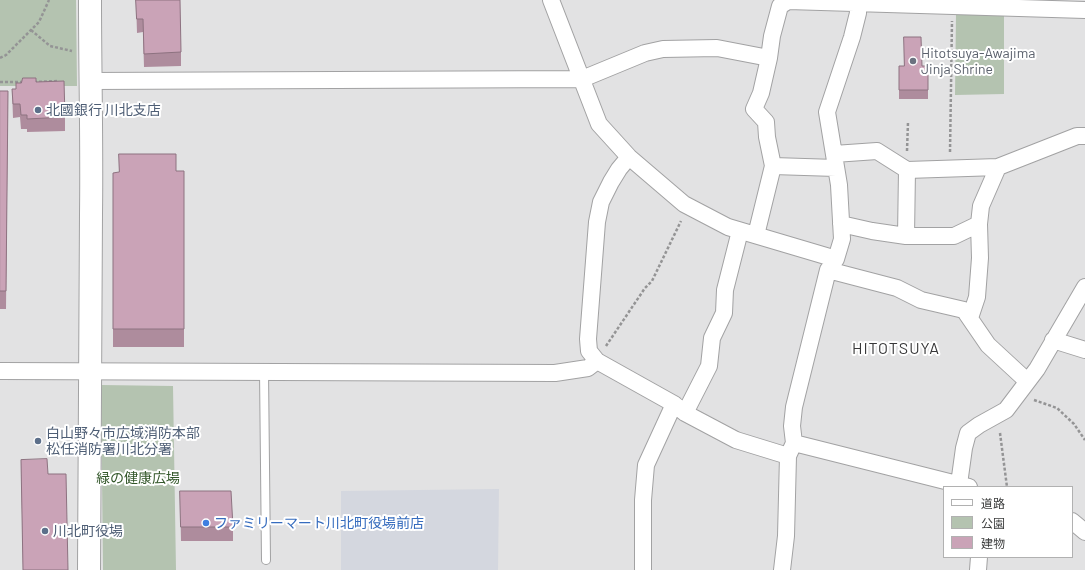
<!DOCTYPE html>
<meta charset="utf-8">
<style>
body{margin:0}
#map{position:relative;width:1085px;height:570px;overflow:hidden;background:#e2e2e3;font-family:Barlow,"Noto Sans JP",sans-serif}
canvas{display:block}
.legend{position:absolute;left:943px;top:486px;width:130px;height:72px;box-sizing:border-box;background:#fff;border:1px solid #b1b1b1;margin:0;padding:5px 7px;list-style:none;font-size:12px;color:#3b3c3c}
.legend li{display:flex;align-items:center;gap:8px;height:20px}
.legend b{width:20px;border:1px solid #b1b1b1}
</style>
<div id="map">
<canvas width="1085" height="570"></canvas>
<ul class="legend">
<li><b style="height:5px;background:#fff"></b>道路</li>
<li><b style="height:11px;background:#b4c3b0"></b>公園</li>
<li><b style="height:11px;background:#caa3b7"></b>建物</li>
</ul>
</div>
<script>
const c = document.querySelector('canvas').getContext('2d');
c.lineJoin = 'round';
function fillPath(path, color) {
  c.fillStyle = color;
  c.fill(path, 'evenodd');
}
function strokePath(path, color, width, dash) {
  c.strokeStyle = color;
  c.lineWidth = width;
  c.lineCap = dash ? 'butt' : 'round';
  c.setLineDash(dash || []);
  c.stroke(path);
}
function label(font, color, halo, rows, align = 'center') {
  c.font = font + ' Barlow,"Noto Sans JP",sans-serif';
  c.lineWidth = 4;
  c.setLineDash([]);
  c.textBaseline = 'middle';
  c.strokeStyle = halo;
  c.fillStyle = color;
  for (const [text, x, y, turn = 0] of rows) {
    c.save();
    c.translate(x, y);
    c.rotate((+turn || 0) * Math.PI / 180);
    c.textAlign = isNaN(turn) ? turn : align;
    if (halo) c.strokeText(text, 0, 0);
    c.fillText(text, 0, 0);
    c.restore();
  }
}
const built = new Path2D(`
 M499,489L498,570H341V491Z`);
const green = new Path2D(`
 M0,0H76L77,86H0Z
 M956,14L1004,15V94L955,95Z
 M101,385L173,386L176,570H103Z`);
const path = new Path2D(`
 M31,30L50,46L72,51
 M0,58L6,55L39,22L49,0
 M0,82H25
 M34,82L57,81
 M907,151L908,122
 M950,152L952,21
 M606,346L645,288L652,281L681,221
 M1034,400L1057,408L1074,424L1085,440
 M1000,433L1007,487`);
const lane = new Path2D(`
 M264,371L266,560`);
const street = new Path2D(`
 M551,0L599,124L629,157L684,204L728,227L836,259
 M89,81L582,79L645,53L663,49L717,48L769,58L772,36L780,6L788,1L1085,10
 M834,154L877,151L907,170L998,167L1077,136H1085
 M629,157L619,169L611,182L601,202L597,222L588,339L589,351L597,361L674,404L685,413L736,440L788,456
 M773,166L836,168
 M841,224L872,231L906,236H954L979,224L981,206L998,167
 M756,235L773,166L767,137L766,122L754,109L761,93L769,58
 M906,236L907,170
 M828,270L897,288L921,300L964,310L988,345L1027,381
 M970,318L977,297L980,258L979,224
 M1053,340L1085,350
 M0,371L555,373L588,368L597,361
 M685,413L709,366L712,338L724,313L725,290L740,231
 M794,443L969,487
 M959,484L964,448L968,433L979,425L1006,410L1037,369L1085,287
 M1072,521L1085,532
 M643,570V500L646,465L674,404
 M782,570L786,536L788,456L794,443L792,426L794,407L828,270L836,259L842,239L839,185L827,112L852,37L858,13V0
 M978,570L979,557`);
const secondary = new Path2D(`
 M89,570C90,451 90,333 91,214C92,143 90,71 90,0`);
const wall = new Path2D(`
 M136,0L181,52V66L144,67L143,32L137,33Z
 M899,66H928V99H899Z
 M36,82L65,117V131L27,132V129H21L20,117L13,118L12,89H16Z
 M0,91H8L6,309H0Z
 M184,171V347H113V173Z
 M21,460L48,474L68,570H23Z
 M180,491L233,527V541H181Z`);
const building = new Path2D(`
 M136,0H180L181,52L144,54L143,19H137Z
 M904,37H921L922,66H928V90H899V66H904Z
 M23,78H36V82L64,81L65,117L27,119V115H21L20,104H13L12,89H16V83H21Z
 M0,91H8L6,291H0Z
 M119,154H176V171H184V329H113V173L119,172Z
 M47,459L48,474H66L68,570H23L21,460Z
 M180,491H231L233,527H181Z`);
const markers = [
 [913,61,4,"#6b7280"],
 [38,110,4,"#5c6f8a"],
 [38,441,4,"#5c6f8a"],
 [206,523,4,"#3f7fe0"],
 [45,531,4,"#5c6f8a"]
];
const worshipNames = [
 ["Hitotsuya-Awajima",921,53],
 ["Jinja Shrine",921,69]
];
const serviceNames = [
 ["北國銀行 川北支店",46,110],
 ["白山野々市広域消防本部",46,433],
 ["松任消防署川北分署",46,449],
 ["川北町役場",53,531]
];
const parkNames = [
 ["緑の健康広場",138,478]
];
const shopNames = [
 ["ファミリーマート川北町役場前店",214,523]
];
const quarterNames = [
 ["HITOTSUYA",896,349]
];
fillPath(built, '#d4d7df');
fillPath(green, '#b4c3b0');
strokePath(lane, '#a2a2a3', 10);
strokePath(street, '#a2a2a3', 18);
strokePath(secondary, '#a2a2a3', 24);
strokePath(path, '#949495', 2.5, [3, 2]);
strokePath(lane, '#fff', 8);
strokePath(street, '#fff', 16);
strokePath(secondary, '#fff', 22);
fillPath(wall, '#ae8c9d');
fillPath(building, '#caa3b7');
strokePath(building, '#8d7280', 1);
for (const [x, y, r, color] of markers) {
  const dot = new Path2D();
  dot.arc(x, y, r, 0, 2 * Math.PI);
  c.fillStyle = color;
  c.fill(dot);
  strokePath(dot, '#fff', 1.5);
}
label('14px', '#5b616d', '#fff', worshipNames, 'left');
label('14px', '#4e5e75', '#fff', serviceNames, 'left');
label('14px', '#33572a', '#fff', parkNames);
label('14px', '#366cbe', '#fff', shopNames, 'left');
c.letterSpacing = '1px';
label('16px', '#383839', '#fff', quarterNames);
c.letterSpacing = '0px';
</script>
